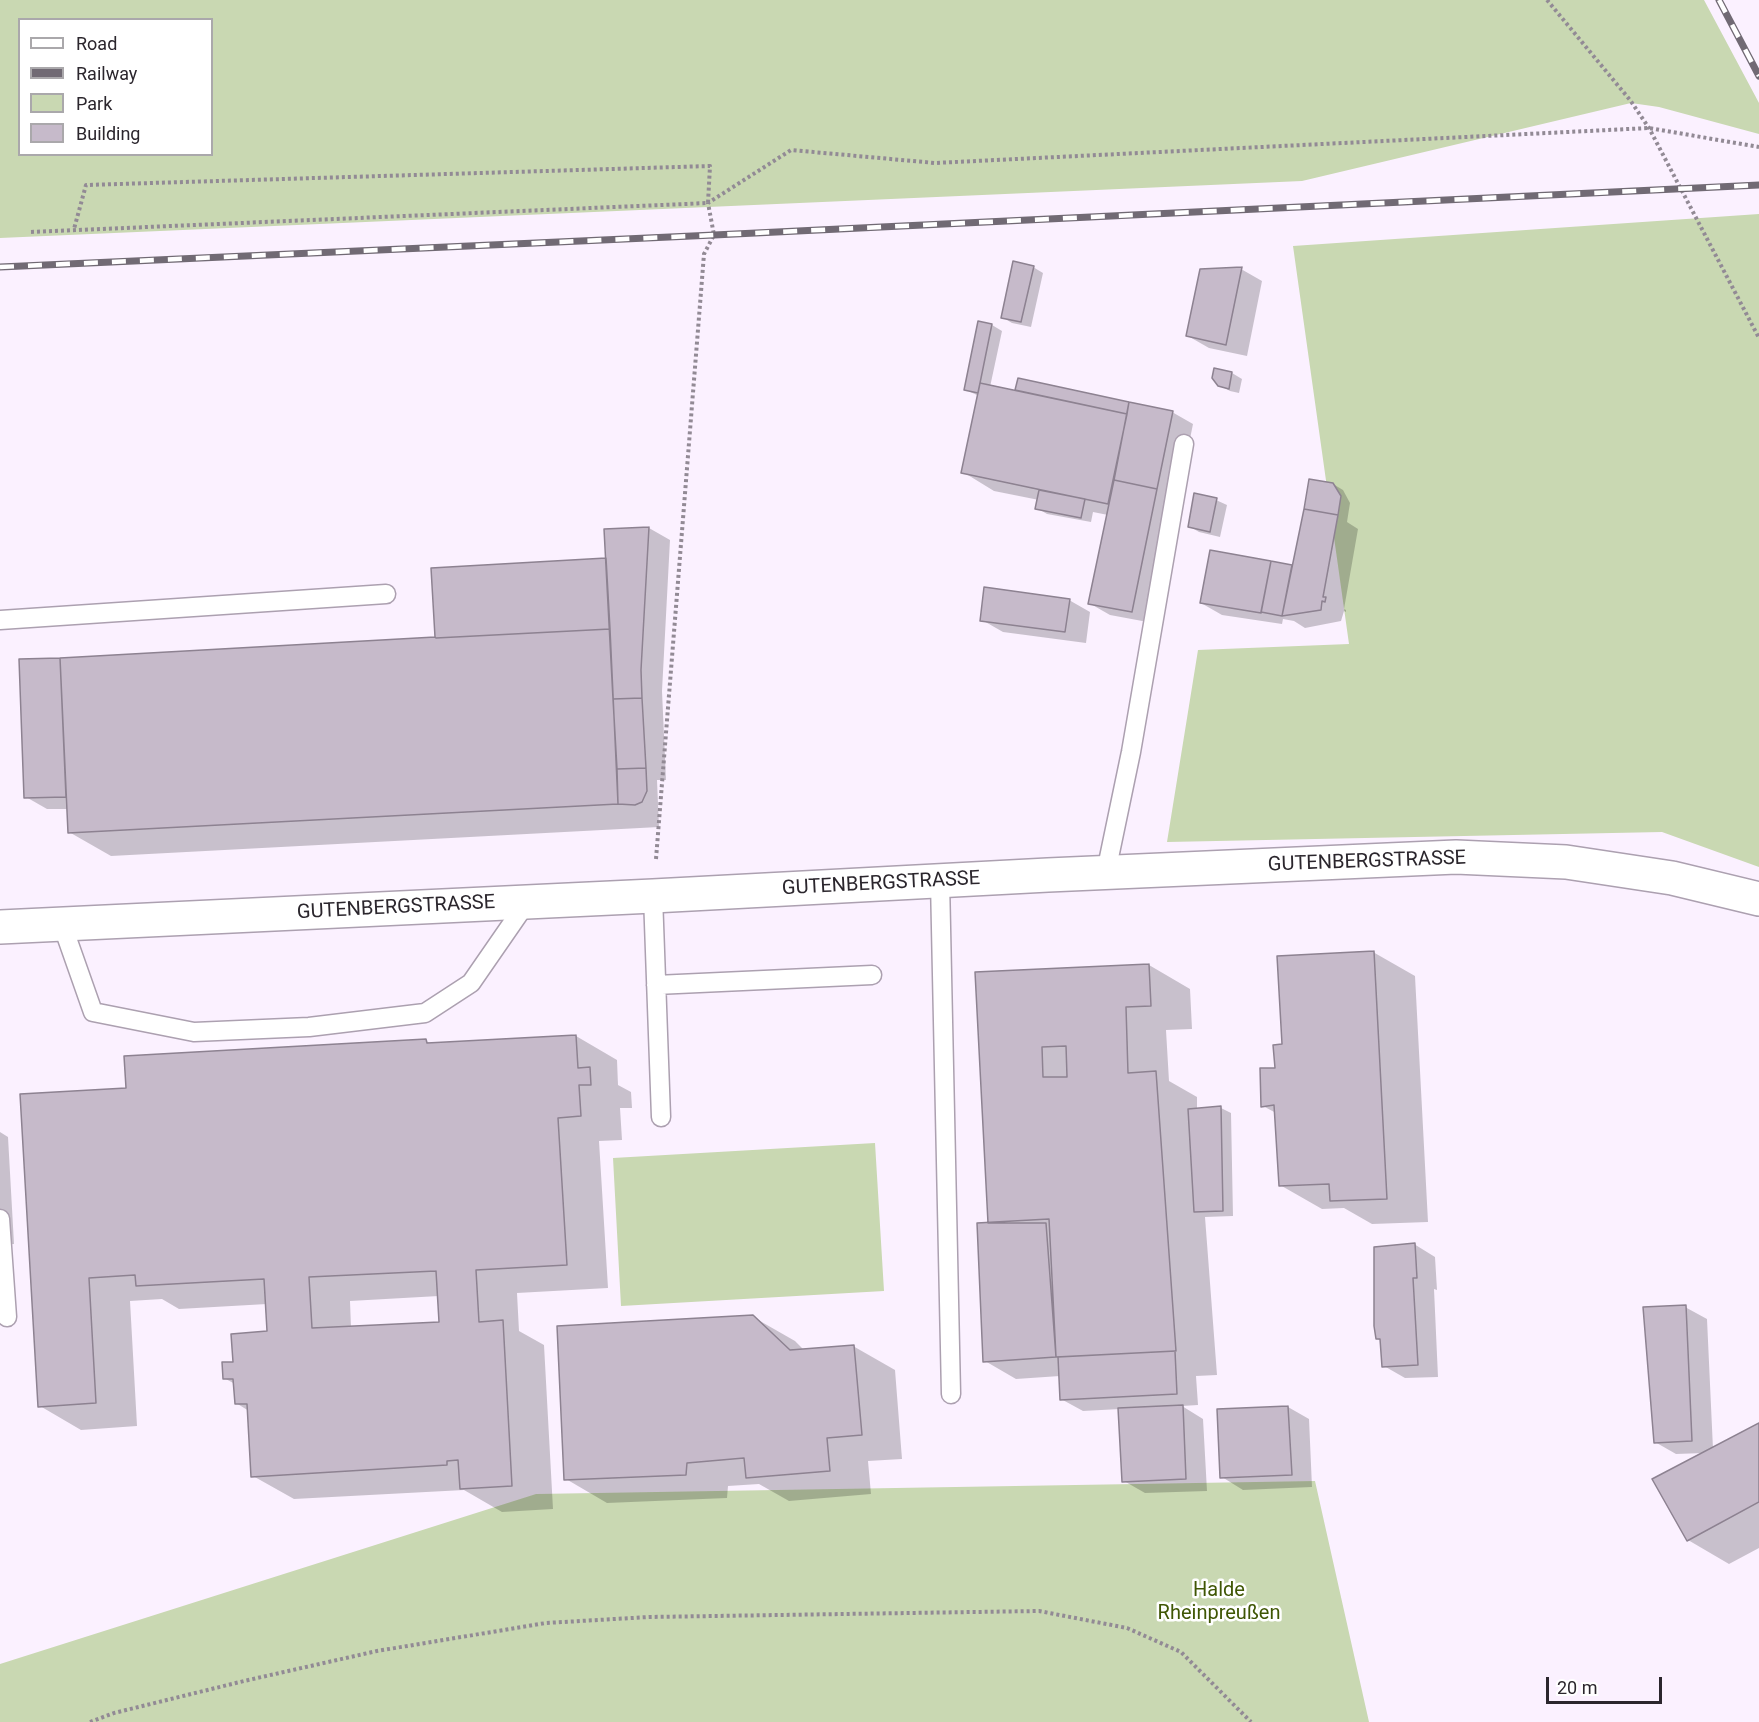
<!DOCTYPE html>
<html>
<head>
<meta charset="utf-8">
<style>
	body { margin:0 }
	#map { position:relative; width:1759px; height:1722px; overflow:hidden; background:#fbf1ff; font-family:Roboto,sans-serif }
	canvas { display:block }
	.legend { position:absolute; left:18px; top:18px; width:195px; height:138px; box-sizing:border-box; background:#fff; border:2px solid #aaa8ab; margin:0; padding:8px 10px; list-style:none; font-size:18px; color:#2b262d }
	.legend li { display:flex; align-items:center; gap:12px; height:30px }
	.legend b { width:30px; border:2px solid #aaa8ab }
	.scale { position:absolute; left:1546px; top:1677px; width:116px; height:27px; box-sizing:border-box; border:3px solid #2b262d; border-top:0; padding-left:8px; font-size:18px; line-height:21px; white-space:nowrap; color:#2b262d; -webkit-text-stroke:4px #fff; paint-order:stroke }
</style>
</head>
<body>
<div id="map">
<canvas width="1759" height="1722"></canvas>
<ul class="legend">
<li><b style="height:8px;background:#fff"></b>Road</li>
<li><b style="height:8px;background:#716a74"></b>Railway</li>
<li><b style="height:16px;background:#c9d8b2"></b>Park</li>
<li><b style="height:16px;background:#c6baca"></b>Building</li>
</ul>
<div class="scale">20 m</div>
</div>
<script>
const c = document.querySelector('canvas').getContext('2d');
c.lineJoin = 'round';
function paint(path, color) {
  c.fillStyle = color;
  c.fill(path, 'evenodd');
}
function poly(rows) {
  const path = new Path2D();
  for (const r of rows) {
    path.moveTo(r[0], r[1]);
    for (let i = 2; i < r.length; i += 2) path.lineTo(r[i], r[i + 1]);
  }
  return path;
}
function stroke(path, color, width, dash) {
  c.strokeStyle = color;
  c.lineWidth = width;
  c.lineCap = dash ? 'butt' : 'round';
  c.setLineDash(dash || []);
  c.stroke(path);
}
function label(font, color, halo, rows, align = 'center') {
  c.font = font + ' Roboto,sans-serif';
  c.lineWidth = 5;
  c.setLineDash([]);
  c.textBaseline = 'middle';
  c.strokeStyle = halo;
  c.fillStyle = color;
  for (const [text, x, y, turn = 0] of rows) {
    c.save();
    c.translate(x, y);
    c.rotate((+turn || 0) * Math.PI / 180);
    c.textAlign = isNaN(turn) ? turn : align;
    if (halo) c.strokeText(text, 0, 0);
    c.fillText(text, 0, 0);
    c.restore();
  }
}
const green = poly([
	[0,0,1704,0,1759,103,1759,134,1659,107,1631,103,1302,181,0,238],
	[20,20,212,20,212,154,20,154],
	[1759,214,1759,867,1662,832,1167,842,1198,650,1349,644,1293,246],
	[875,1143,884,1291,621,1306,613,1158],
	[1315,1481,1369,1722,0,1722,0,1664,536,1494]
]);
const shadow = poly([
	[1033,267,1043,273,1031,327,1012,323,1002,317],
	[1241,269,1262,281,1247,356,1209,348,1188,336],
	[992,325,1002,331,990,387,1022,393,1017,389,1172,412,1193,424,1153,623,1110,615,1089,603,1108,515,1093,512,1091,522,1047,514,1037,508,1039,500,994,491,963,472,979,396,966,390],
	[1215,370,1232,373,1242,379,1239,393,1230,391,1219,385],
	[1333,484,1343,490,1350,503,1347,522,1358,529,1344,609,1346,610,1346,612,1344,611,1341,621,1305,628,1294,621,1283,619,1282,624,1222,615,1201,603,1272,562,1294,567],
	[1216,500,1227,505,1220,537,1199,532,1189,526],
	[649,528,670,540,662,691,666,780,657,780,659,827,111,856,69,832,68,809,47,809,26,797,60,660,438,638,607,559],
	[1069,600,1090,612,1086,643,1003,632,982,620],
	[1373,952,1415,976,1428,1222,1372,1224,1344,1208,1322,1209,1280,1185,1276,1113,1263,1106,1284,1045],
	[1149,965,1190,989,1192,1029,1166,1030,1169,1081,1197,1097,1197,1110,1221,1108,1231,1113,1233,1216,1205,1217,1217,1375,1196,1376,1198,1405,1182,1406,1203,1419,1207,1491,1145,1493,1124,1481,1120,1409,1083,1411,1061,1399,1060,1376,1016,1379,985,1361,994,1225,977,973],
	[576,1036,617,1060,618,1085,631,1092,632,1108,620,1108,622,1140,599,1141,608,1288,517,1293,519,1331,544,1345,553,1509,502,1512,464,1490,294,1499,253,1476,249,1411,236,1403,235,1384,224,1378,234,1363,269,1333,267,1304,179,1309,162,1299,130,1301,137,1426,81,1430,40,1406,127,1090,426,1041,431,1044],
	[439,1296,440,1323,351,1328,350,1301],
	[0,1132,8,1137,14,1244,2,1245,0,1311],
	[1414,1244,1435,1257,1437,1290,1434,1289,1438,1377,1405,1378,1384,1366,1382,1341,1377,1339],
	[1685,1307,1707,1319,1713,1449,1759,1424,1759,1548,1729,1564,1688,1540,1704,1453,1676,1454,1655,1442],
	[753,1317,795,1341,805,1351,853,1346,895,1370,902,1459,868,1461,871,1494,789,1501,759,1484,728,1486,727,1498,607,1503,566,1479],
	[1288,1407,1309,1419,1312,1487,1243,1490,1222,1477,1219,1410]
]);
const building = poly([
	[1013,261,1034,266,1021,322,1001,318,1013,261],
	[1242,267,1226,345,1186,336,1200,269,1242,267],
	[978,321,992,324,978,393,964,390,978,321],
	[1214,368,1232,372,1229,389,1218,386,1212,378,1214,368],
	[1018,378,1129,402,1127,414,1015,390,1018,378],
	[980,383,1127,414,1108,504,961,473,980,383],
	[1129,402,1173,411,1157,489,1114,480,1129,402],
	[1309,479,1333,483,1341,496,1338,515,1304,509,1309,479],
	[1114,480,1157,489,1132,612,1088,604,1114,480],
	[1039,490,1085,499,1081,518,1035,509,1039,490],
	[1194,493,1217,498,1210,532,1188,527,1194,493],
	[1304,509,1338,515,1323,597,1326,597,1325,602,1322,601,1321,610,1282,616,1304,509],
	[649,527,641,670,642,698,613,699,604,529,649,527],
	[1210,550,1271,561,1261,613,1200,603,1210,550],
	[606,558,610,629,436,638,435,637,431,568,606,558],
	[1271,561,1292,565,1282,616,1261,612,1271,561],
	[984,587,1070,599,1065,632,980,621,984,587],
	[610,629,618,804,68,833,60,658,435,637,436,638,610,629],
	[60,658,66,797,24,798,19,659,60,658],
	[642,698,646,768,617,769,613,699,642,698],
	[646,768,647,791,642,802,635,805,618,804,617,769,646,768],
	[1374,951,1387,1199,1330,1201,1329,1184,1279,1186,1274,1105,1261,1107,1260,1068,1275,1068,1273,1045,1282,1044,1277,956,1374,951],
	[1149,964,1151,1006,1126,1007,1128,1073,1156,1071,1176,1351,1056,1357,1046,1223,988,1223,975,972,1149,964],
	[1066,1046,1067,1077,1043,1077,1042,1047,1066,1046],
	[576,1035,578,1068,590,1067,591,1085,579,1085,581,1116,558,1118,567,1265,476,1270,479,1322,503,1320,512,1486,460,1489,458,1460,447,1461,447,1465,251,1477,247,1404,235,1404,233,1379,223,1379,222,1362,233,1362,231,1334,267,1331,264,1279,136,1286,135,1275,89,1278,96,1403,38,1407,20,1094,126,1088,124,1056,426,1039,427,1043,576,1035],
	[436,1271,439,1322,312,1328,309,1277,436,1271],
	[1221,1106,1223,1211,1194,1212,1188,1109,1221,1106],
	[1049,1219,1056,1357,983,1362,977,1223,1049,1219],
	[1415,1243,1417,1278,1413,1278,1418,1365,1382,1367,1380,1339,1376,1339,1374,1326,1374,1247,1415,1243],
	[1686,1305,1692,1441,1654,1443,1643,1307,1686,1305],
	[753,1315,790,1350,854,1345,862,1435,827,1438,830,1471,746,1478,744,1458,687,1463,686,1475,564,1480,557,1326,753,1315],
	[1175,1351,1177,1394,1060,1400,1058,1357,1175,1351],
	[1183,1405,1186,1479,1122,1482,1118,1408,1183,1405],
	[1288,1406,1292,1475,1220,1478,1217,1409,1288,1406],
	[1759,1423,1759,1502,1687,1541,1652,1479,1759,1423]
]);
const path = poly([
	[1547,0,1630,100,1649,128,1759,338],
	[31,232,708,203,710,166,86,185,74,229],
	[656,859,704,254,714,235,708,203,791,150,935,163,1649,128,1759,147],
	[90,1722,114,1713,244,1681,377,1651,546,1623,649,1617,1039,1611,1127,1628,1181,1652,1251,1722]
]);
const lane = poly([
	[0,620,386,594],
	[1106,872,1131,752,1184,444],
	[940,881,951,1394],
	[653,896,661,1117],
	[62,924,93,1012,194,1032,309,1027,425,1013,471,983,527,902],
	[656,985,872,975],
	[0,1219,7,1317]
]);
const street = poly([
	[0,927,653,896,1048,875,1456,857,1566,862,1672,878,1759,899]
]);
const rail = poly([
	[1719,0,1759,76],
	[0,267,714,235,1759,185]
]);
const streetNames = [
	["GUTENBERGSTRASSE",1367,862,-2],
	["GUTENBERGSTRASSE",881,884,-3],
	["GUTENBERGSTRASSE",396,908,-3]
];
const parkNames = [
	["Halde",1219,1591],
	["Rheinpreußen",1219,1614]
];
paint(green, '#c9d8b2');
paint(shadow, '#0003');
paint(building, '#c6baca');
stroke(building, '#8d8291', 1.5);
stroke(lane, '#aca0b0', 21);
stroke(street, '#aca0b0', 36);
stroke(path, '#928a95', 4, [3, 3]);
stroke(lane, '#fff', 18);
stroke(street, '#fff', 33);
stroke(rail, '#716a74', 7);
stroke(rail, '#fff', 4.5, [14]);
label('20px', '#2b262d', '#fff', streetNames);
label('20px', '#3f5604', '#fff', parkNames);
</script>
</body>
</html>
